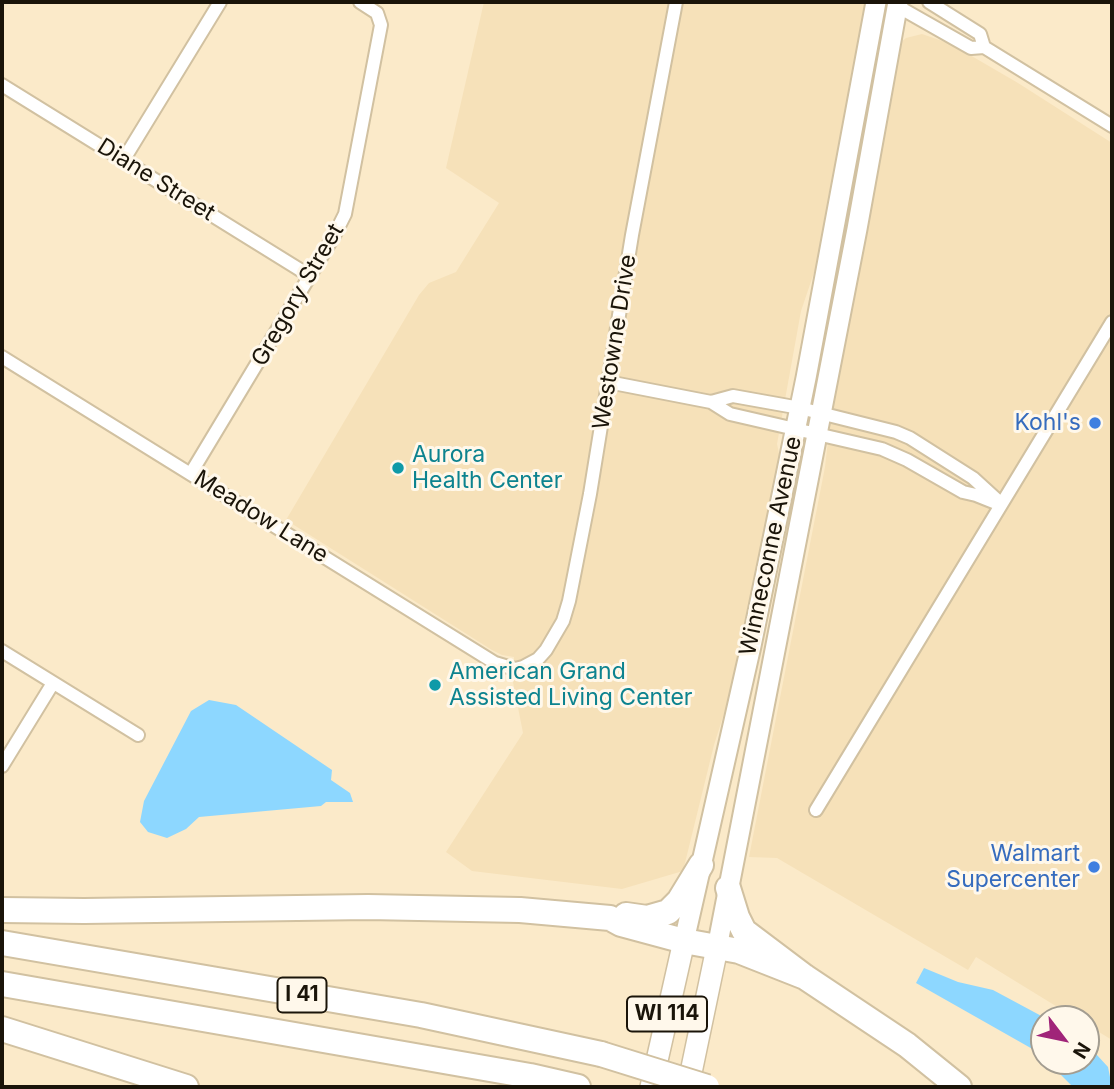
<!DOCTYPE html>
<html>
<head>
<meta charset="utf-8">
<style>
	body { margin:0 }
	#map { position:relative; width:1114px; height:1089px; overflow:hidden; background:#fbeac9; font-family:Inter,sans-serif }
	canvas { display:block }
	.frame { position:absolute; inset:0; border:4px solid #1a1409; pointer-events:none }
	.north { position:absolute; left:1030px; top:1005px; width:70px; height:70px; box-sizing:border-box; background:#fff8eb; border:2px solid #a39d91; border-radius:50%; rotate:122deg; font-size:19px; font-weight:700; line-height:28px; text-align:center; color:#1a1409 }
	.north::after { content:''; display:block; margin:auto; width:24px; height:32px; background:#a02479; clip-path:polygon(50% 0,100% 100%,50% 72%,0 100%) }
</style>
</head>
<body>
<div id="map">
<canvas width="1114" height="1089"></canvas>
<div class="frame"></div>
<div class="north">N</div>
</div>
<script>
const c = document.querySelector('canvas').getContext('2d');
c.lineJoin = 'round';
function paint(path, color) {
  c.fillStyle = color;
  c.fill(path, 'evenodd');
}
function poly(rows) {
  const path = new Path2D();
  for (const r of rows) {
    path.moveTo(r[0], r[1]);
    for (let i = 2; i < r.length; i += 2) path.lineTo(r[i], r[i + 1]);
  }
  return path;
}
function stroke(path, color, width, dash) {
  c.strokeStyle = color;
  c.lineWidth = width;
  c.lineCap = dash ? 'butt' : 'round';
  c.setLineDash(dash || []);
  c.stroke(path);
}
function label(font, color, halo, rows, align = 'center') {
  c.font = font + ' Inter,sans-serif';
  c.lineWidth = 6;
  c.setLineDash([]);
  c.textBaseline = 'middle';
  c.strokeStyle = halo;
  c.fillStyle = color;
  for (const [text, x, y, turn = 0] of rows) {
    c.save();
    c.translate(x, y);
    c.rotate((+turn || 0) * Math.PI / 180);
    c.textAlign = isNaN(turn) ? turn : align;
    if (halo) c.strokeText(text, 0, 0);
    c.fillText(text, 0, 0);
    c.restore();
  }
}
const built = poly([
	[484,2,869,2,822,249,801,311,777,444,780,458,735,679,714,745,683,871,622,889,472,871,446,852,523,733,513,682,514,657,502,655,492,650,286,520,419,295,429,283,456,272,499,203,446,168],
	[922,34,951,44,1018,83,1112,143,1112,1040,1086,1024,1086,1019,1077,1019,976,957,968,970,777,858,749,857,825,467,835,380,899,44,906,38]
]);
const water = poly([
	[209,700,236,705,332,770,331,780,350,793,353,802,326,802,321,806,199,817,186,829,167,838,148,832,140,822,144,801,191,711],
	[924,968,958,982,993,990,1047,1019,1044,1019,1044,1058,1036,1051,916,983],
	[1086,1043,1108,1067,1112,1087,1073,1087,1047,1061,1086,1061]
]);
const street = poly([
	[929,2,980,34,984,47],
	[897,6,971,48,984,47,1112,126],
	[2,85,310,276],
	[124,159,220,2],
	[2,357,495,663,515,669,523,667,538,659,546,650,563,621,569,601,590,494,632,235,676,2],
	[608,382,711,402,730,414,882,449,907,460,963,492,976,495,1001,505],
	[711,402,733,396,800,408,896,432,910,438,973,478,996,499],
	[191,473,335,234,345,214,381,25,377,13,360,2],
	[2,651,138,735],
	[2,766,53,683],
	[816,810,1112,322]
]);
const secondary = poly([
	[684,941,751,646,806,378,876,2],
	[717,948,857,229,898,2]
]);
const primary = poly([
	[651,1087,684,941],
	[688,1087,717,948]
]);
const highway = poly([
	[728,888,737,917,744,931,805,977,907,1045,959,1087],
	[2,910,84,911,368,907,520,910,610,918,621,924,684,941,739,951,805,977],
	[626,915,647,918,668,912,679,901,701,865],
	[2,943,421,1015,601,1054],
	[2,984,530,1076,578,1087],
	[2,1029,186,1087]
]);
const highwayBridge = poly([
	[601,1054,707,1087]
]);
const markers = [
	[1095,423,7,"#3f7fe0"],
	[398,468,7,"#0f9aa8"],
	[435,685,7,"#0f9aa8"],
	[1094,867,7,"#3f7fe0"]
];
const shields = [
	[302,995,49],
	[667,1014,80]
];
const shieldNames = [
	["I 41",302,995],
	["WI 114",667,1014]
];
const streetNames = [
	["Diane Street",156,180,32],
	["Gregory Street",298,295,-60],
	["Westowne Drive",615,342,-81],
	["Meadow Lane",261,517,32],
	["Winneconne Avenue",771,546,-78]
];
const shopNames = [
	["Kohl's",1081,423],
	["Walmart",1080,854],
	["Supercenter",1080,880]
];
const cultureNames = [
	["Aurora",412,455],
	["Health Center",412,481],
	["American Grand",449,672],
	["Assisted Living Center",449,698]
];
paint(built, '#f6e1b9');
paint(water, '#8dd7ff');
stroke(street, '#d1c1a1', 16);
stroke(secondary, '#d1c1a1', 23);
stroke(primary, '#d1c1a1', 24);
stroke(highway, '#d1c1a1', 28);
stroke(street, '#fff', 12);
stroke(secondary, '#fff', 19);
stroke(primary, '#fff', 21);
stroke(highway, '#fff', 24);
stroke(highwayBridge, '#d1c1a1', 28, []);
stroke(highwayBridge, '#fff', 24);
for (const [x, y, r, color] of markers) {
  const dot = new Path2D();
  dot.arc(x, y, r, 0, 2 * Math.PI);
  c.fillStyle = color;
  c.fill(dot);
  stroke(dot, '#fff8eb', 2.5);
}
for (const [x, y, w] of shields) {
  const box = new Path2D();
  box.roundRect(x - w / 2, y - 17.5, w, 35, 5);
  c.fillStyle = '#fff8eb';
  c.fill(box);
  stroke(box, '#1a1409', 2);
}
label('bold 21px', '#1a1409', null, shieldNames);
label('23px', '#1a1409', '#fff8eb', streetNames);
label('23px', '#366cbe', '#fff8eb', shopNames, 'right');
label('23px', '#0d838f', '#fff8eb', cultureNames, 'left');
</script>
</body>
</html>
